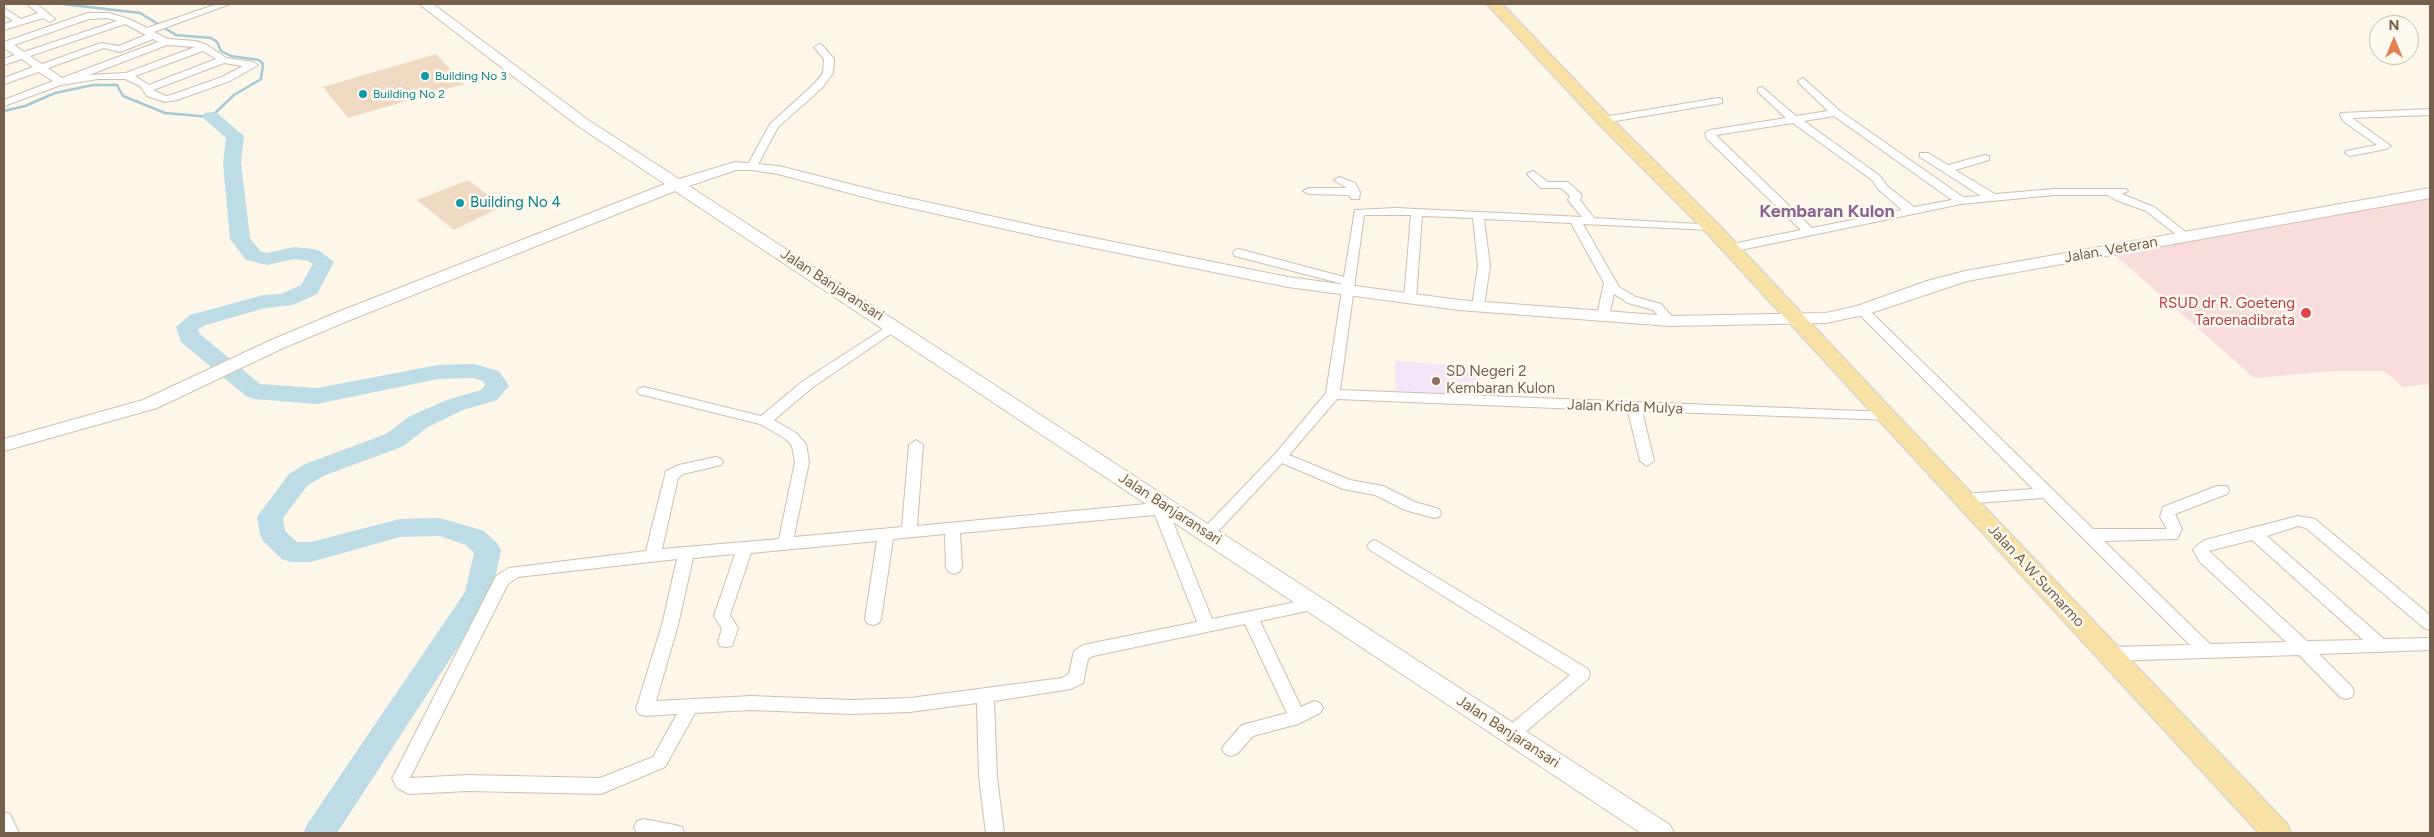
<!DOCTYPE html>
<html>
<head>
<meta charset="utf-8">
<style>
	body { margin:0 }
	#map { position:relative; width:2434px; height:837px; overflow:hidden; background:#fcf7e9; font-family:Figtree,sans-serif }
	canvas { display:block }
	.frame { position:absolute; inset:0; border:5px solid #76604d; pointer-events:none }
	.north { position:absolute; left:2369px; top:15px; width:50px; height:50px; box-sizing:border-box; background:#fefaf0; border:1px solid #c8bcaf; border-radius:50%; rotate:0deg; font-size:14px; font-weight:700; line-height:20px; text-align:center; color:#76604d }
	.north::after { content:''; display:block; margin:auto; width:18px; height:22px; background:#e18154; clip-path:polygon(50% 0,100% 100%,50% 72%,0 100%) }
</style>
</head>
<body>
<div id="map">
<canvas width="2434" height="837"></canvas>
<div class="frame"></div>
<div class="north">N</div>
</div>
<script>
const c = document.querySelector('canvas').getContext('2d');
c.lineJoin = 'round';
function paint(path, color) {
  c.fillStyle = color;
  c.fill(path, 'evenodd');
}
function poly(rows) {
  const path = new Path2D();
  for (const r of rows) {
    path.moveTo(r[0], r[1]);
    for (let i = 2; i < r.length; i += 2) path.lineTo(r[i], r[i + 1]);
  }
  return path;
}
function stroke(path, color, width, dash) {
  c.strokeStyle = color;
  c.lineWidth = width;
  c.lineCap = dash ? 'butt' : 'round';
  c.setLineDash(dash || []);
  c.stroke(path);
}
function label(font, color, halo, rows, align = 'center') {
  c.font = font + ' Figtree,sans-serif';
  c.lineWidth = 5;
  c.setLineDash([]);
  c.textBaseline = 'middle';
  c.strokeStyle = halo;
  c.fillStyle = color;
  for (const [text, x, y, turn = 0] of rows) {
    c.save();
    c.translate(x, y);
    c.rotate((+turn || 0) * Math.PI / 180);
    c.textAlign = isNaN(turn) ? turn : align;
    if (halo) c.strokeText(text, 0, 0);
    c.fillText(text, 0, 0);
    c.restore();
  }
}
const education = poly([
	[1395,361,1476,367,1478,399,1396,395]
]);
const medical = poly([
	[2430,197,2430,384,2403,387,2384,371,2334,371,2254,378,2115,255]
]);
const stream = poly([
	[4,111,25,106,55,93,93,85,117,85,123,96,165,113,211,117,234,95,261,79,263,64,259,60,231,56,221,51,217,42,211,38,176,35,140,13,63,4]
]);
const river = poly([
	[211,112,217,113,244,136,241,163,250,238,260,251,267,253,294,247,313,249,320,251,334,262,317,294,293,305,265,308,206,325,198,329,200,334,260,384,317,388,438,365,474,364,499,371,509,386,497,400,463,410,426,428,404,446,323,476,307,486,283,518,285,531,297,542,311,542,400,519,440,518,484,531,497,543,501,550,492,594,488,601,337,833,303,833,308,823,465,592,474,553,466,545,440,536,400,537,311,562,291,562,282,559,264,542,260,535,257,517,289,474,305,464,386,434,410,416,447,400,481,390,485,385,483,381,473,378,438,379,317,404,254,399,246,396,181,342,176,327,190,315,264,295,281,294,301,285,313,264,308,261,294,259,267,265,246,260,230,239,223,163,226,138,202,117,205,113,211,112]
]);
const building = poly([
	[436,54,464,84,348,118,323,87],
	[468,180,503,206,454,230,417,200]
]);
const street = poly([
	[27,4,37,4,55,19,50,22,43,18,4,30,4,24,13,21,4,15,4,8,21,19,38,13,27,4],
	[217,4,230,4,154,32,168,39,196,41,207,45,226,58,253,62,258,65,230,81,177,100,165,102,147,96,140,86,125,79,98,79,61,85,4,106,4,100,53,81,39,72,4,84,4,78,33,67,22,59,4,65,4,59,15,55,4,48,4,42,88,13,109,13,129,19,147,28,217,4],
	[106,18,117,21,24,52,14,45,89,19,106,18],
	[125,24,146,35,119,46,101,43,42,64,30,56,125,24],
	[153,39,158,42,62,78,48,68,104,48,120,52,153,39],
	[167,45,195,47,126,73,89,75,167,45],
	[203,51,216,59,149,85,135,76,203,51],
	[224,63,243,66,222,77,171,95,166,96,153,90,224,63],
	[819,44,822,45,834,59,833,73,822,88,778,127,756,168,748,168,747,166,770,124,814,84,823,73,824,59,814,47,819,44],
	[1803,78,1840,111,1963,197,1981,196,1920,157,1920,153,1928,153,1948,165,1985,155,1989,156,1989,160,1955,170,1995,194,2054,189,2126,189,2128,191,2122,194,2154,207,2192,237,2186,241,2182,239,2146,211,2116,200,2108,195,2054,195,1961,204,1731,252,1727,251,1725,248,1727,245,1801,230,1707,139,1705,133,1710,130,1786,118,1758,92,1758,88,1762,87,1796,116,1828,111,1799,83,1798,81,1803,78],
	[1834,116,1952,200,1914,207,1887,186,1880,176,1804,121,1834,116],
	[1793,123,1872,180,1879,190,1902,210,1812,228,1716,135,1793,123],
	[1718,98,1722,99,1722,103,1604,123,1599,120,1604,117,1718,98],
	[2430,109,2430,115,2352,118,2391,146,2386,149,2350,156,2345,153,2346,151,2377,145,2343,121,2340,115,2341,113,2430,109],
	[1533,171,1548,182,1568,182,1580,193,1582,195,1580,200,1594,218,1715,225,1715,229,1711,230,1583,224,1619,287,1636,297,1661,304,1676,321,1674,324,1666,324,1653,310,1628,303,1614,294,1609,315,1603,319,1599,318,1597,315,1604,283,1571,223,1484,219,1490,266,1484,306,1478,310,1472,306,1478,266,1473,218,1422,216,1416,299,1414,302,1406,302,1404,299,1411,215,1364,215,1340,390,1886,412,1893,417,1891,420,1642,411,1654,461,1647,466,1640,461,1628,411,1337,399,1289,455,1350,480,1383,486,1415,502,1439,509,1441,513,1439,517,1434,518,1405,510,1375,495,1343,489,1282,463,1213,537,1203,537,1200,533,1203,529,1275,454,1326,393,1343,284,1235,256,1233,253,1235,250,1239,249,1344,277,1355,210,1396,208,1582,217,1568,200,1570,196,1561,188,1541,188,1527,174,1533,171],
	[1340,177,1355,183,1360,192,1359,199,1351,199,1349,195,1309,194,1303,191,1309,188,1347,188,1334,180,1340,177],
	[1862,306,1866,307,2093,529,2167,529,2160,517,2163,507,2217,486,2227,486,2229,490,2227,494,2175,514,2182,529,2177,539,2104,541,2210,644,2286,642,2200,562,2193,550,2196,546,2205,540,2298,516,2315,519,2430,615,2430,630,2424,628,2306,528,2298,526,2267,536,2384,639,2430,638,2430,650,2319,654,2352,687,2354,692,2352,697,2346,699,2340,697,2299,655,2109,661,2103,659,2101,654,2103,649,2109,647,2190,645,2043,498,1963,504,1958,503,1956,499,1958,495,1963,494,2033,489,1858,313,1856,310,1858,307,1862,306],
	[2252,540,2363,640,2307,641,2209,551,2252,540],
	[894,322,900,326,898,329,813,387,774,420,796,433,806,444,809,462,794,537,902,527,909,445,916,440,923,445,917,526,1167,502,1172,503,1174,507,1169,512,1212,619,1315,598,1321,600,1323,604,1321,608,1260,621,1301,707,1314,701,1320,703,1323,708,1320,713,1298,724,1253,736,1237,754,1231,756,1225,754,1222,749,1225,744,1242,725,1287,713,1245,624,1093,656,1088,659,1083,683,1071,689,994,701,997,777,1004,833,986,833,979,777,977,703,910,712,851,714,751,710,695,713,665,767,601,794,468,791,409,794,397,788,392,778,395,773,496,576,509,568,646,551,666,471,679,465,716,457,721,459,723,462,721,465,683,474,678,478,662,549,779,539,795,462,792,446,786,439,760,424,639,394,637,391,639,388,644,387,761,416,803,381,894,322],
	[1155,515,1197,622,1083,645,1074,651,1069,674,1062,678,910,698,851,700,751,696,656,701,678,625,693,558,735,554,714,616,722,629,718,641,720,646,726,647,732,646,738,628,730,615,751,553,877,541,865,619,867,623,873,625,879,623,881,619,893,539,945,534,946,568,949,572,954,574,959,572,962,568,960,533,1155,515],
	[677,559,662,625,636,709,639,714,645,716,677,714,653,757,600,778,468,775,410,778,508,584,518,577,677,559],
	[1375,540,1588,669,1590,674,1588,679,1517,739,1511,741,1505,739,1502,734,1505,729,1570,675,1370,550,1367,546,1370,542,1375,540],
	[4,812,10,814,19,833,4,833,4,812],
	[643,819,675,825,682,827,684,833,637,833,634,827,637,821,643,819]
]);
const secondary = poly([
	[419,4,433,4,588,120,679,179,735,162,779,166,881,192,1054,230,1288,277,1459,300,1670,316,1826,313,1857,306,1927,281,1965,271,2430,188,2430,198,1967,281,1868,314,1826,323,1670,326,1459,310,1288,287,1054,240,879,201,778,174,752,170,736,170,689,186,1670,825,1674,833,1641,833,675,191,350,320,281,349,157,408,4,451,4,439,143,400,269,341,338,312,665,184,578,126,419,4]
]);
const primary = poly([
	[1487,4,1502,4,1610,117,1717,223,1894,412,2287,824,2291,833,2259,833,1705,231,1598,123,1487,4]
]);
const markers = [
	[425,76,5,"#0f9aa8"],
	[363,94,5,"#0f9aa8"],
	[460,203,5,"#0f9aa8"],
	[2306,313,6,"#e0444e"],
	[1436,381,5,"#8d6e63"]
];
const farCulturenames = [
	["Building No 3",435,76],
	["Building No 2",373,94]
];
const cultureNames = [
	["Building No 4",470,203]
];
const streetNames = [
	["Jalan. Veteran",2111,250,-10],
	["Jalan Banjaransari",832,285,33],
	["Jalan Krida Mulya",1625,407,2],
	["Jalan Banjaransari",1170,509,33],
	["Jalan A.W.Sumarmo",2036,576,47],
	["Jalan Banjaransari",1508,732,33]
];
const healthNames = [
	["RSUD dr R. Goeteng",2295,304],
	["Taroenadibrata",2295,321]
];
const educationNames = [
	["SD Negeri 2",1446,372],
	["Kembaran Kulon",1446,389]
];
const quarterNames = [
	["Kembaran Kulon",1827,212]
];
paint(education, '#f4e6f9');
paint(medical, '#f9dddd');
stroke(stream, '#a4cad7', 2.5);
paint(river, '#bedce5');
paint(building, '#f0d9c2');
stroke(street, '#cebfaf', 2);
stroke(secondary, '#d0c0ad', 2);
stroke(primary, '#dbd6d1', 3);
paint(street, '#fff');
paint(secondary, '#fff');
paint(primary, '#f7e1a5');
for (const [x, y, r, color] of markers) {
  const dot = new Path2D();
  dot.arc(x, y, r, 0, 2 * Math.PI);
  c.fillStyle = color;
  c.fill(dot);
  stroke(dot, '#fefaf0', 2);
}
label('12px', '#0d838f', '#fefaf0', farCulturenames, 'left');
label('15px', '#0d838f', '#fefaf0', cultureNames, 'left');
label('15px', '#76604d', '#fefaf0', streetNames);
label('15px', '#be3a42', '#fefaf0', healthNames, 'right');
label('15px', '#785e54', '#fefaf0', educationNames, 'left');
label('bold 18px', '#876691', '#fefaf0', quarterNames);
</script>
</body>
</html>
